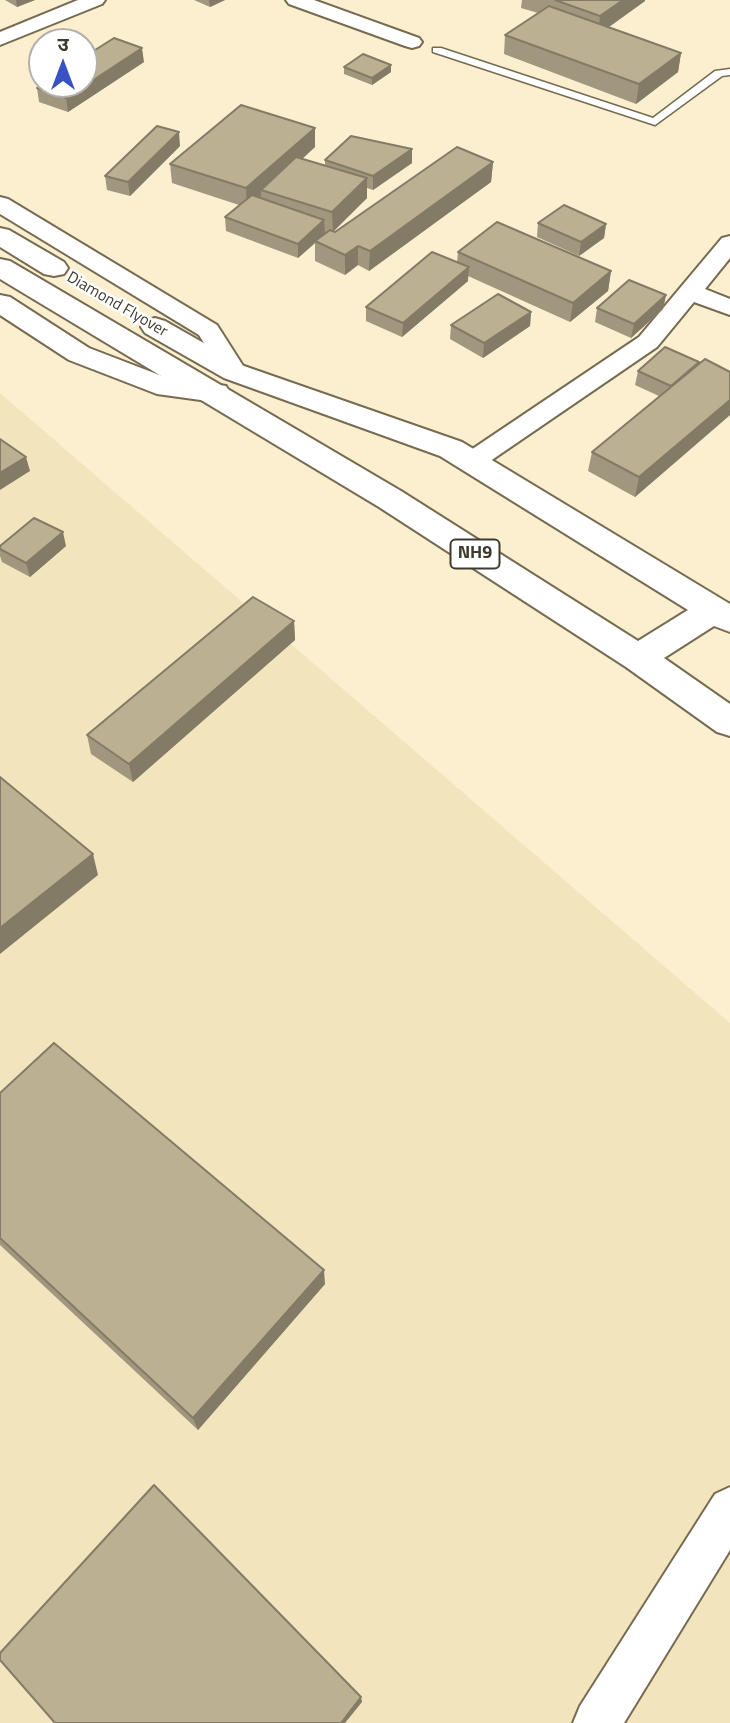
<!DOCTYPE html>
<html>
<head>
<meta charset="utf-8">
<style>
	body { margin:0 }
	#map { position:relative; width:730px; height:1723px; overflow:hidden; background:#fbefd0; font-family:"Titillium Web","Noto Sans Devanagari",sans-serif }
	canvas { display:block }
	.north { position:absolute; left:28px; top:28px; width:70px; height:70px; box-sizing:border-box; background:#fff; border:2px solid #b2b0ab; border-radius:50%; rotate:0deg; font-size:19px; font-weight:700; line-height:28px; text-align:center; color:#3f3a2e }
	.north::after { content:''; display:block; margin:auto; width:24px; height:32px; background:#3851c3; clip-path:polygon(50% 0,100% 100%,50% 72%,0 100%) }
</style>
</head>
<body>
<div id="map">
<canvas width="730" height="1723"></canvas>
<div class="north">उ</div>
</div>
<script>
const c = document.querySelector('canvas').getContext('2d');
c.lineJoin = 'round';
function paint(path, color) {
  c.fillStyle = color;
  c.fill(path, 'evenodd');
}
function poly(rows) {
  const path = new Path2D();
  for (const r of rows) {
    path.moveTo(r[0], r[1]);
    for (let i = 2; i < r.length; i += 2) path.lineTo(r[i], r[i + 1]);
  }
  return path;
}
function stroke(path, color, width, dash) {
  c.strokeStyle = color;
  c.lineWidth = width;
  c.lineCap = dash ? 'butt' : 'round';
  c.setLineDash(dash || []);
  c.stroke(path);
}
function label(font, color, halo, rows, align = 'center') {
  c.font = font + ' "Titillium Web",sans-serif';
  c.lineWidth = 5;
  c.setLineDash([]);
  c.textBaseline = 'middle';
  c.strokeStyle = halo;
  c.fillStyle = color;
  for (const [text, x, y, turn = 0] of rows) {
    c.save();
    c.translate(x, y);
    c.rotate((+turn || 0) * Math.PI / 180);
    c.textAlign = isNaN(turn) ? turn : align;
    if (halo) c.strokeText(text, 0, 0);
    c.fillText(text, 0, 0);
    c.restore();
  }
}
const built = poly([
	[0,393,730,1023,730,1723,0,1723]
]);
const lane = poly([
	[433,48,441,48,653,118,715,71,730,69,730,75,722,76,655,125,433,52,433,48]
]);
const street = poly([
	[78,0,105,0,102,4,0,45,0,32,78,0],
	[286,0,314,0,419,38,422,42,419,46,412,48,405,46,289,4,286,0],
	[0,197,8,199,217,325,247,372,243,378,234,380,225,378,199,335,0,214,0,197],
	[730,236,730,258,705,289,730,299,730,315,694,302,657,347,480,468,471,471,462,468,458,462,462,456,639,337,722,238,730,236],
	[730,1487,730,1550,624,1723,573,1723,580,1706,715,1494,730,1487]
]);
const secondary = poly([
	[0,295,10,297,89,348,162,376,226,386,230,393,226,400,215,402,157,394,69,360,0,315,0,295]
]);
const highway = poly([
	[0,228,9,230,64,262,68,268,64,274,54,276,44,274,0,247,0,228],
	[0,259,10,261,401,491,638,641,688,610,440,456,224,378,145,333,141,327,145,321,155,318,165,321,244,366,462,442,730,604,730,632,714,626,664,658,730,704,730,736,717,732,626,667,379,507,0,279,0,259]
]);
const wall = poly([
	[5,0,35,0,17,7],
	[194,0,225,0,210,7],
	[522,0,645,0,645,1,608,27,681,53,678,72,636,104,504,54,505,35,538,13,521,8],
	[144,62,68,112,39,102,37,88],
	[391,65,391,72,372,85,344,74,344,67],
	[180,146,130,196,107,190,105,176],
	[315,147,302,159,325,166,325,160,412,163,373,190,367,188,367,198,333,231,335,232,493,162,491,182,369,271,358,265,345,275,315,261,315,243,298,258,226,231,225,217,239,205,172,183,170,164],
	[538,223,606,224,604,238,579,256,537,237],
	[458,252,611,271,608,291,570,322,468,276,468,281,402,337,366,321,366,307,457,262],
	[666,295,663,309,631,338,595,322,597,308],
	[531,312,530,326,483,358,450,339,451,325],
	[698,364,730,372,730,415,635,497,588,471,592,452,659,396,635,385,638,371],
	[0,546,66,546,30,577,2,562,0,556],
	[294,621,295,640,133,782,91,754,87,735],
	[0,1093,325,1284,198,1430,0,1245]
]);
const shadedWall = poly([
	[16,0,35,0,17,7],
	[209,0,225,0,210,7],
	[623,0,645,0,645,1,598,35,600,16],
	[142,48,144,62,68,112,66,98],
	[681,53,678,72,636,104,639,84],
	[391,65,391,72,372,85,372,78],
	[315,128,315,147,266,192,261,190,261,196,247,208,246,188],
	[179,132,180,146,130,196,128,182],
	[412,149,412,163,373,190,373,176],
	[493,162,491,182,369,271,370,251],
	[367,178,367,198,333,232,332,212],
	[324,220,325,234,315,241,315,243,298,258,298,244],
	[606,224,604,238,579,256,581,242],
	[358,246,358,265,345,275,345,255],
	[469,267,468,281,402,337,403,323],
	[611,271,608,291,570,322,573,303],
	[666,295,663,309,631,338,634,324],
	[531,312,530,326,483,358,484,343],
	[730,400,730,415,635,497,639,477],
	[26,457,30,471,0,490,0,473],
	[63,532,66,546,30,577,26,563],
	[294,621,295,640,133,782,129,764],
	[93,854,98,875,0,954,0,928],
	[324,1270,325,1284,198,1430,193,1418],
	[361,1697,362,1702,345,1723,341,1723]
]);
const building = poly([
	[555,0,623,0,600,16,555,0],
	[549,6,681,53,639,84,505,35,549,6],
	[114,38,142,48,66,98,37,88,43,84,84,84,84,57,114,38],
	[363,54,391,65,372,78,344,67,363,54],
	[241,105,315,128,246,188,170,164,241,105],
	[157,126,179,132,128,182,105,176,157,126],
	[351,136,412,149,373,176,325,160,351,136],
	[457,147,493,162,370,251,358,246,345,255,315,241,330,230,335,232,457,147],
	[296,157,367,178,332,212,261,190,296,157],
	[252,195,324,220,298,244,225,217,252,195],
	[564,205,606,224,581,242,538,223,564,205],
	[497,222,611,271,573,303,458,252,497,222],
	[432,252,469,267,403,323,366,307,432,252],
	[629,280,666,295,634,324,597,308,629,280],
	[498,294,531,312,484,343,451,325,498,294],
	[665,347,699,362,671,386,638,371,665,347],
	[705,359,730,372,730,400,639,477,592,452,705,359],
	[0,439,26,457,0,473,0,439],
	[34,518,63,532,26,563,0,549,0,546,34,518],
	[253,597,294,621,129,764,87,735,253,597],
	[0,777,93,854,0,928,0,777],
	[54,1043,324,1270,193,1418,0,1238,0,1093,54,1043],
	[154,1485,361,1697,341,1723,55,1723,0,1660,0,1653,154,1485]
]);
const farStreetnames = [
	["Diamond Flyover",117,305,30]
];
const shields = [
	[475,554,49]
];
const shieldNames = [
	["NH9",475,554]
];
paint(built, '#f2e5be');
stroke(lane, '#766b50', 3);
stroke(street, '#766b50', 4);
stroke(secondary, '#766b50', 4);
stroke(highway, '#766b50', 4);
paint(lane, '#fff');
paint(street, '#fff');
paint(secondary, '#fff');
paint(highway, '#fff');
paint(wall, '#a1977e');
paint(shadedWall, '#837b66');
paint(building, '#bbb092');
stroke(building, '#837b66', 2);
label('16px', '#3f3a2e', '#fff', farStreetnames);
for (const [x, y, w] of shields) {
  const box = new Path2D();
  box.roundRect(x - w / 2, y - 14.5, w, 29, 5);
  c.fillStyle = '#fff';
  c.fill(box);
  stroke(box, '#3f3a2e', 2);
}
label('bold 18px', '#3f3a2e', null, shieldNames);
</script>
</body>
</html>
